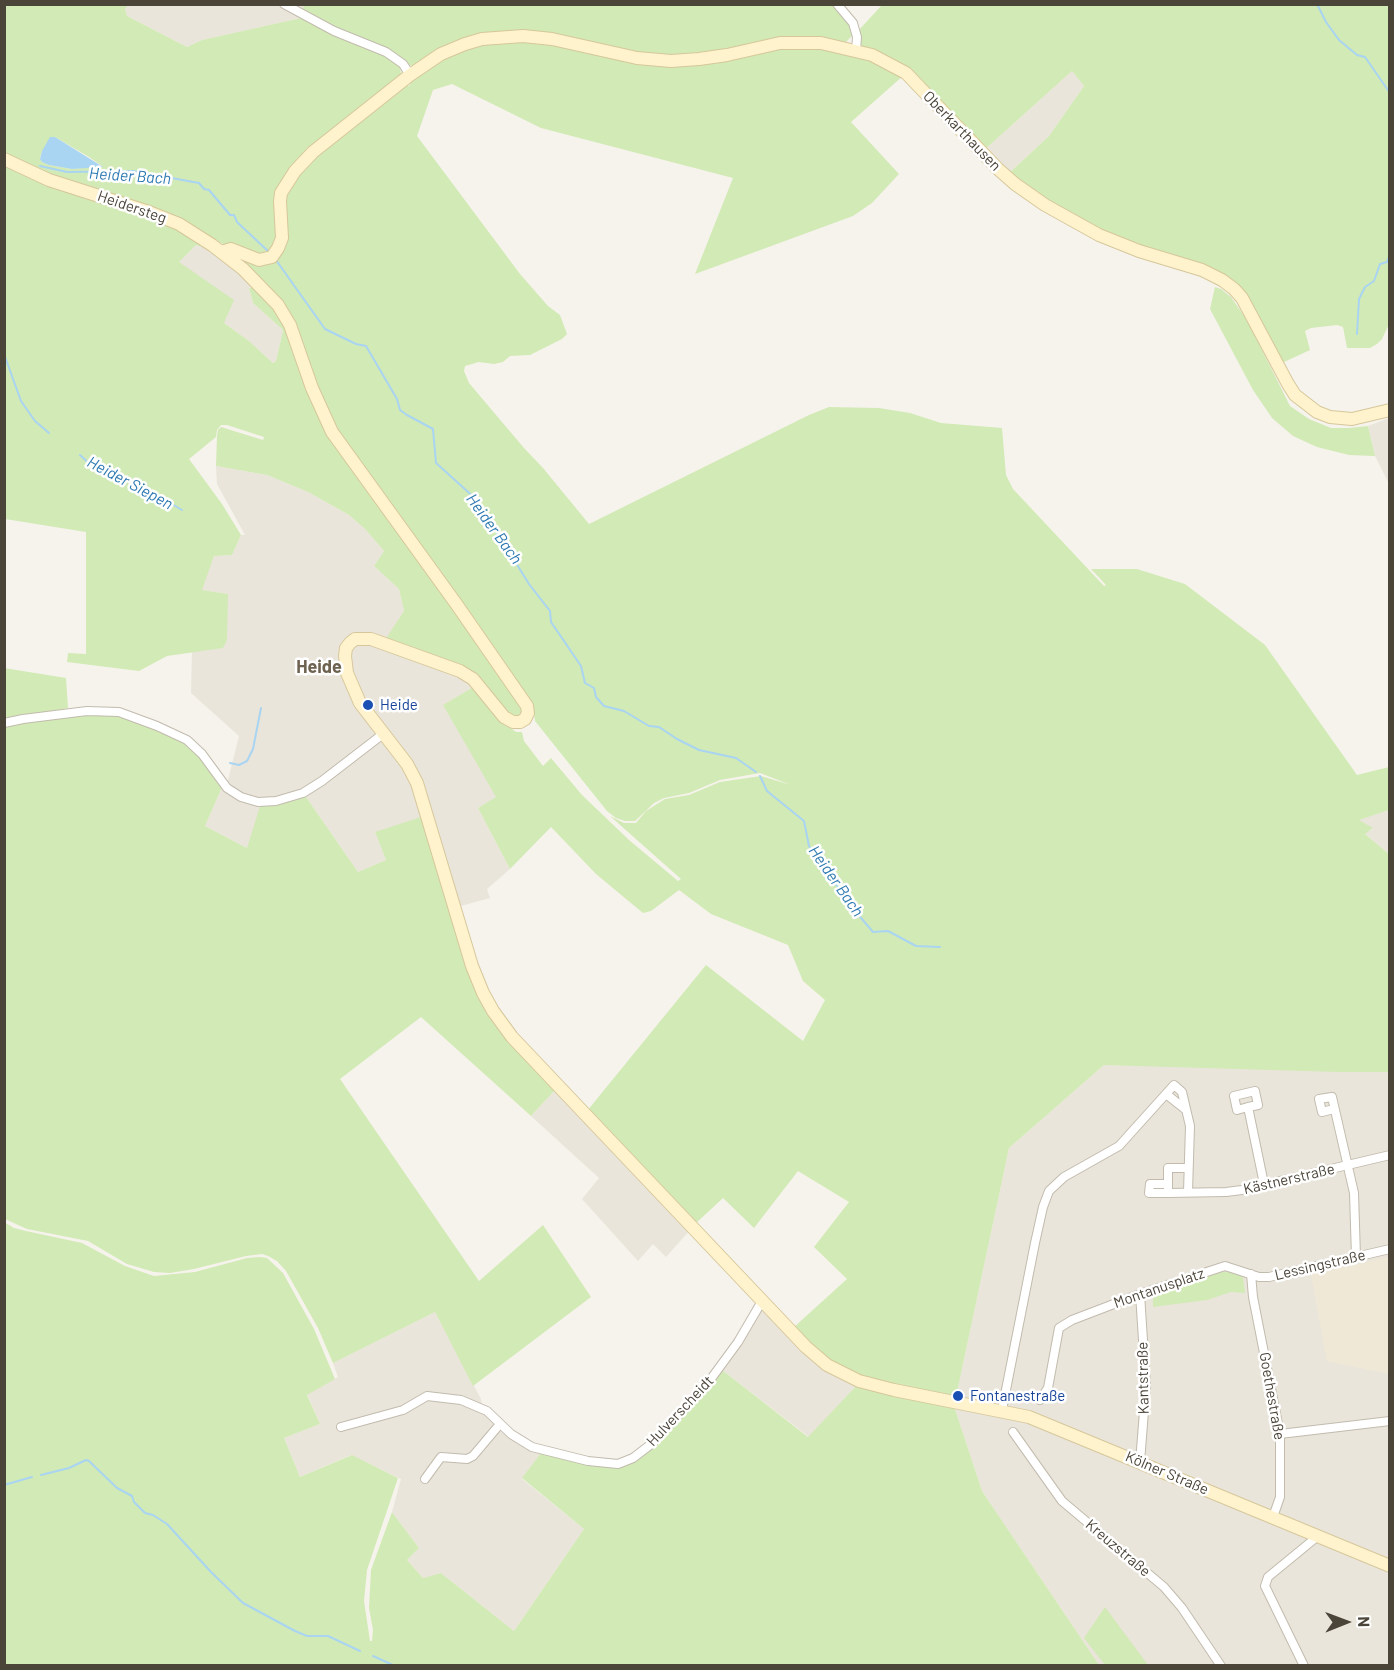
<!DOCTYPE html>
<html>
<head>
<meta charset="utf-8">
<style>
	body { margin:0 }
	#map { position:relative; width:1394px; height:1670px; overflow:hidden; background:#f6f3ec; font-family:Barlow,sans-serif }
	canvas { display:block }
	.frame { position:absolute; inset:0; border:6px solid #4b4439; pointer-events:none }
	.north { position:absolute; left:1316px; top:1592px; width:60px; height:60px; -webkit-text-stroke:4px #fff; paint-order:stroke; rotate:89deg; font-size:16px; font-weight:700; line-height:24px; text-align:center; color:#4b4439 }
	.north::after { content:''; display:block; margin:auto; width:21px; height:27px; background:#4b4439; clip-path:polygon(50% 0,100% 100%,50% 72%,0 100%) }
</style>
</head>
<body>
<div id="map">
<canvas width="1394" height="1670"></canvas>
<div class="frame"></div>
<div class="north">N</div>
</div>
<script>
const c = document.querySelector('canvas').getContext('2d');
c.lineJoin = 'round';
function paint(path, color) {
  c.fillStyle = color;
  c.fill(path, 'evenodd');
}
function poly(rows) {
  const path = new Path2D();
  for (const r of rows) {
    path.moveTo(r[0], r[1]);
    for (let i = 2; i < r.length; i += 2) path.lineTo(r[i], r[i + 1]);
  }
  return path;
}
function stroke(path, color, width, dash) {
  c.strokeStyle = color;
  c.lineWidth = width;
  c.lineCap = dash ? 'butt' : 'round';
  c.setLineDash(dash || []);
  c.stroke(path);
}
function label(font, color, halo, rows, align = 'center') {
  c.font = font + ' Barlow,sans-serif';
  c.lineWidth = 5;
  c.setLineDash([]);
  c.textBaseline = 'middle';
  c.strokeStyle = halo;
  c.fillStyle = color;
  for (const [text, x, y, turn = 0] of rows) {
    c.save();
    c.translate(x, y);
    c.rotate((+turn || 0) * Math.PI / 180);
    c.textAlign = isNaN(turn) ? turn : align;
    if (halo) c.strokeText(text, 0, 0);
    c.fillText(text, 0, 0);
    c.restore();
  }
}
const residential = poly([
	[128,4,305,5,301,18,202,40,187,47,127,16,125,9],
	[1072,71,1084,86,1049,136,1007,175,982,152],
	[196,245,216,251,258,284,249,288,253,303,283,330,276,361,273,363,249,341,224,323,179,262],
	[1389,418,1389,484,1375,456,1368,426],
	[216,466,267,475,308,492,349,515,365,529,384,551,374,566,399,589,404,611,388,637,458,675,475,686,444,705,497,797,478,808,510,869,487,889,490,898,457,907,375,832,386,860,358,872,304,794,247,848,205,826,223,785,227,784,239,736,191,693,192,651,223,648,228,594,201,590,214,556,232,555,241,535,245,535,217,484],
	[1389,810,1389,854,1364,833,1373,829,1358,820],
	[1104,1065,1389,1069,1389,1665,1099,1665,982,1491,954,1406,1009,1148],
	[556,1089,691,1229,666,1257,653,1244,638,1261,582,1199,599,1178,531,1116],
	[762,1309,857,1385,809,1437,722,1370],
	[435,1312,481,1399,483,1412,493,1420,501,1432,520,1445,541,1453,522,1479,584,1529,514,1631,441,1573,423,1578,407,1560,419,1548,392,1512,401,1479,351,1455,300,1477,284,1438,320,1424,307,1394,338,1377,333,1363]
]);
const education = poly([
	[1389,1257,1389,1374,1327,1361,1311,1275]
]);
const green = poly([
	[305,4,833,4,849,25,852,36,844,44,833,42,671,60,498,37,414,67,301,12],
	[5,5,128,5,125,9,127,16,187,47,202,40,301,18,382,53,400,65,401,74,398,82,295,171,406,85,409,86,412,80,445,56,472,45,527,39,636,60,782,47,842,49,904,75,851,122,899,174,872,203,853,216,695,274,733,178,541,128,452,84,433,90,417,136,520,274,548,306,560,315,567,334,562,339,530,355,510,356,503,362,494,364,479,362,465,366,464,371,469,383,524,448,543,468,589,524,809,415,829,407,879,408,910,413,941,423,1002,428,1006,475,1013,489,1104,586,1106,585,1091,569,1137,569,1185,584,1265,645,1357,775,1389,767,1389,810,1359,820,1373,828,1365,834,1389,854,1389,1072,1338,1072,1104,1065,1009,1148,956,1397,868,1379,830,1361,793,1328,847,1279,814,1247,849,1202,798,1171,754,1228,723,1198,695,1224,587,1111,706,965,803,1041,825,1000,803,981,788,945,711,914,679,890,651,911,643,913,596,874,551,827,510,869,478,808,496,797,443,705,475,686,508,726,516,732,522,732,524,741,543,766,551,758,582,795,629,840,678,881,681,879,610,816,624,823,636,823,646,811,665,799,689,795,720,782,761,776,791,785,760,773,720,780,689,793,664,798,654,803,635,821,625,821,616,818,607,811,535,721,533,705,517,685,522,707,522,713,517,717,507,713,482,684,394,644,387,637,404,611,399,589,374,566,384,551,365,529,349,515,308,492,267,475,216,466,217,436,218,430,221,427,263,440,264,437,227,425,221,425,217,430,216,437,189,459,222,504,241,535,232,555,214,556,202,590,228,594,227,640,223,648,167,656,139,671,67,662,68,653,86,654,86,532,5,519,4,164,163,221,216,251,196,245,179,262,234,300,224,323,249,341,273,363,276,361,283,330,253,303,249,288,259,285,221,252,268,259,281,231,269,257,227,246,180,221,44,175,5,154],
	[55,137,89,157,102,166,72,169,49,165,42,162,40,158,42,151],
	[882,5,1389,5,1390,322,1382,339,1377,344,1370,348,1347,348,1343,327,1337,325,1311,328,1305,331,1310,350,1282,363,1257,312,1235,288,1101,233,1007,175,1049,136,1084,86,1072,71,982,152,910,79,857,50,857,32],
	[1215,287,1221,289,1231,297,1247,320,1290,406,1309,419,1331,428,1349,428,1368,426,1375,456,1349,455,1317,447,1293,436,1272,418,1253,390,1210,309],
	[4,668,66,678,68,708,5,722],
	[109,713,185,740,223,785,205,826,247,848,261,803,304,794,358,872,386,860,375,832,424,816,472,976,556,1089,531,1116,421,1017,340,1079,479,1281,543,1225,591,1297,473,1386,435,1312,333,1363,318,1328,286,1271,277,1261,268,1256,262,1254,246,1256,194,1269,170,1273,154,1272,127,1264,88,1241,27,1229,5,1219,5,725],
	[4,1222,14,1228,26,1231,82,1243,125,1266,154,1276,195,1272,247,1258,260,1257,267,1258,283,1273,314,1329,335,1379,307,1395,320,1424,284,1438,300,1477,352,1455,398,1478,367,1570,364,1601,370,1641,372,1641,373,1630,369,1608,371,1570,392,1512,419,1548,407,1560,423,1578,441,1573,514,1631,584,1529,522,1478,541,1453,603,1467,622,1467,631,1462,722,1370,808,1437,857,1385,954,1406,982,1491,1099,1665,5,1665],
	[1222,1272,1232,1272,1243,1277,1245,1293,1231,1292,1207,1300,1153,1307,1153,1294],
	[1105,1607,1148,1665,1105,1665,1084,1638]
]);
const water = poly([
	[50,137,55,137,103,167,72,169,49,165,42,162,40,159,42,151]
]);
const stream = poly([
	[1317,4,1326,22,1339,40,1357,55,1365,57,1390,93],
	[40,166,67,172,133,171,199,183,204,189,209,190,230,215,234,215,237,222,270,253],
	[276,260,325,329,356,344,366,346,397,399,400,410,407,415,433,429,436,463,477,500,529,584,550,611,551,622,581,666,585,683,594,688,596,697,604,706,624,711,649,726,659,727,677,739,699,750,736,758,756,772],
	[1357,334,1359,299,1365,287,1374,281,1380,264,1387,262,1390,254],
	[4,354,21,401,35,421,49,433],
	[80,455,92,466,129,479,182,510],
	[230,763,239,765,247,761,253,749,261,708],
	[760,776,767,791,804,821,809,846,851,906,873,932,888,931,916,946,940,947],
	[41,1475,69,1468,86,1460,89,1461,117,1488,132,1496,134,1502,145,1513,153,1515,167,1524,211,1572,243,1603,295,1631,307,1636,328,1636,360,1651],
	[4,1485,32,1477],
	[373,1656,395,1666]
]);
const street = poly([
	[284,4,334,31,386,52,403,64,410,75],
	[837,4,853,23,857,37,856,51],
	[4,723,23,719,87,711,119,712,157,726,187,740,202,754,227,788,241,797,258,802,276,801,303,793,322,781,383,734],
	[1166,1094,1185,1109],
	[1248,1107,1237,1110,1234,1096,1255,1091,1258,1105,1248,1107,1264,1184],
	[1334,1109,1322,1112,1319,1099,1332,1097,1354,1193,1356,1257],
	[1168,1184,1168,1168,1188,1168],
	[1168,1193,1168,1184,1150,1184,1149,1193,1168,1193,1226,1192,1242,1190,1390,1155],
	[1251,1274,1253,1297,1280,1434,1280,1497,1273,1517],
	[1140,1294,1146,1386,1140,1462],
	[1040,1400,1048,1388,1059,1328,1072,1320,1140,1294,1225,1266,1259,1277,1269,1277,1390,1249],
	[1002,1410,1035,1243,1043,1207,1049,1191,1064,1177,1119,1146,1174,1085,1182,1092,1190,1126,1188,1192],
	[341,1427,403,1410,427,1396,461,1400,487,1411,511,1434,532,1447,588,1461,618,1464,633,1458,650,1445,705,1387,738,1342,762,1301],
	[1013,1432,1062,1501,1164,1587,1182,1608,1221,1666],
	[1280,1434,1390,1421],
	[425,1479,441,1457,467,1459,473,1456,500,1424],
	[1304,1666,1265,1586,1268,1577,1318,1536]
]);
const secondary = poly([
	[4,159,49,180,149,212,179,224,212,245,243,269,278,305,290,325,312,388,332,432,457,605,527,706,528,713,525,719,520,722,513,722,504,717,473,679,460,671,371,639,355,639,350,643,346,648,345,656,347,673,360,703,407,764,417,783,472,966,483,993,493,1011,512,1037,806,1347,827,1365,859,1381,894,1390,1029,1417,1390,1566],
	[221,252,231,249,259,260,272,257,278,248,282,238,280,201,281,193,295,171,313,152,410,75,441,54,465,44,482,39,523,36,552,39,637,58,671,61,699,59,727,55,780,43,821,43,872,55,906,73,998,169,1015,184,1045,205,1099,235,1139,251,1202,270,1222,280,1234,289,1242,298,1288,384,1295,395,1317,412,1330,417,1352,419,1390,410]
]);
const markers = [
	[368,705,6,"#1a4fb4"],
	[958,1396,6,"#1a4fb4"]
];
const streetNames = [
	["Oberkarthausen",962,131,46],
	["Heidersteg",132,207,19],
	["Kästnerstraße",1289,1179,-13],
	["Lessingstraße",1320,1265,-13],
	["Montanusplatz",1159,1288,-19],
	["Kantstraße",1143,1378,-91],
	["Goethestraße",1272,1396,80],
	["Hulverscheidt",680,1411,-47],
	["Kölner Straße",1167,1473,23],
	["Kreuzstraße",1118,1548,40]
];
const transitNames = [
	["Heide",380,705],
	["Fontanestraße",970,1396]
];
const waterNames = [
	["Heider Bach",130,176,4],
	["Heider Siepen",130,483,28],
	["Heider Bach",494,529,54],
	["Heider Bach",836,881,55]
];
const quarterNames = [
	["Heide",319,667]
];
paint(residential, '#eae5da');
paint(education, '#efe8d6');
paint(green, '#d2eab5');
paint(water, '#a9d4f2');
stroke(stream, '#a9d4f2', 2);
stroke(street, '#c2bbae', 10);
stroke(secondary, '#d6c79b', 14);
stroke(street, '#fff', 8);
stroke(secondary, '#fff3cd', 12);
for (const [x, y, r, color] of markers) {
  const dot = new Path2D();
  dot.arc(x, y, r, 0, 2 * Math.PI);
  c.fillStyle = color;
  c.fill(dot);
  stroke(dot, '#fff', 2);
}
label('15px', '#4b4439', '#fff', streetNames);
label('15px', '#164399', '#fff', transitNames, 'left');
label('italic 16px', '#2e7ab2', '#fff', waterNames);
label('bold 18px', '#6e6250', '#fff', quarterNames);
</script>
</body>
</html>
